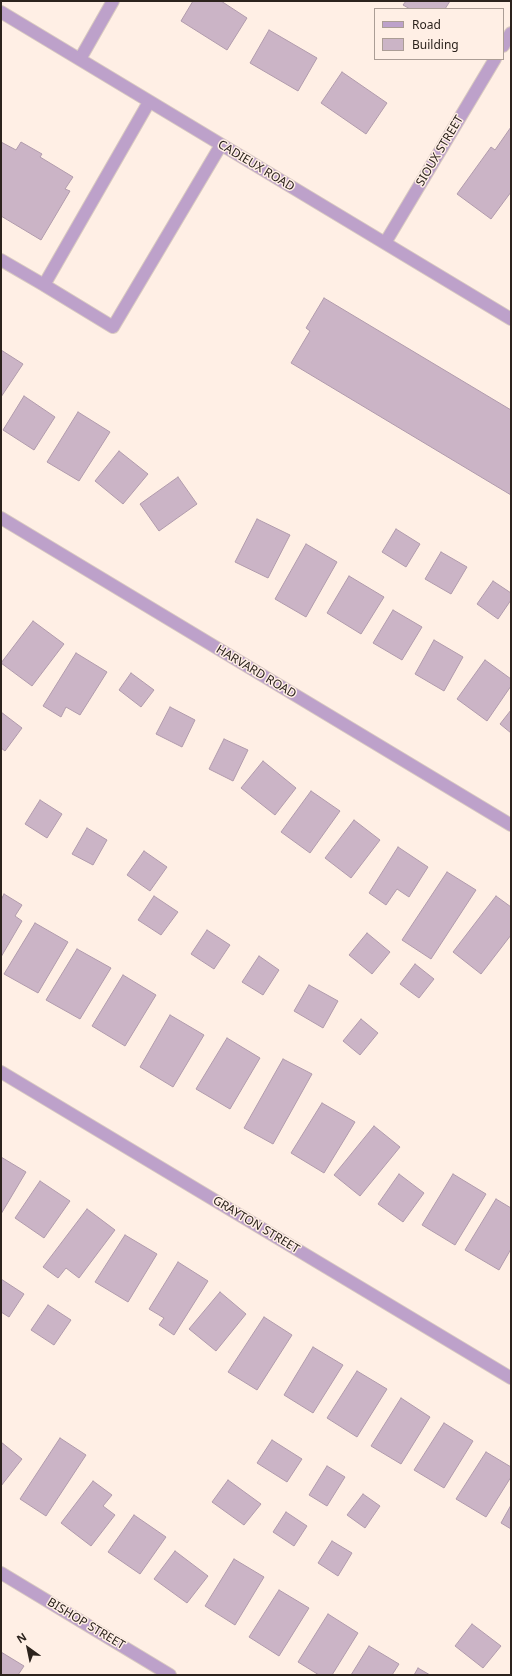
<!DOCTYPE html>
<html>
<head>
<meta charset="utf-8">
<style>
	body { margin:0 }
	#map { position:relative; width:512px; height:1676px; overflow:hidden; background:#ffefe5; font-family:"Noto Sans",sans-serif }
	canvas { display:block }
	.frame { position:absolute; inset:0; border:2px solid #2c231d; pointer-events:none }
	.legend { position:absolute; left:374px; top:8px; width:130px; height:52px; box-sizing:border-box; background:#ffefe5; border:1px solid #ab9d95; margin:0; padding:5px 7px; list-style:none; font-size:12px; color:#2c231d }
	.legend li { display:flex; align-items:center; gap:8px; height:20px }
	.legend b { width:20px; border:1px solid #ab9d95 }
	.north { position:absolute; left:8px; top:1628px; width:40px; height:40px; -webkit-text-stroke:3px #ffefe5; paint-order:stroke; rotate:327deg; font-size:11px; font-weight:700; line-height:16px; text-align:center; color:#2c231d }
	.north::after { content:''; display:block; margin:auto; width:14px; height:18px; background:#2c231d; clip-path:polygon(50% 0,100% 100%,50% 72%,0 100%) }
</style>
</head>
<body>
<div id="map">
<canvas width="512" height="1676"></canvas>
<div class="frame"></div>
<ul class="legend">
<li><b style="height:5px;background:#bda1ca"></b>Road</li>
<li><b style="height:11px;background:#cbb4c6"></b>Building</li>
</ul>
<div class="north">N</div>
</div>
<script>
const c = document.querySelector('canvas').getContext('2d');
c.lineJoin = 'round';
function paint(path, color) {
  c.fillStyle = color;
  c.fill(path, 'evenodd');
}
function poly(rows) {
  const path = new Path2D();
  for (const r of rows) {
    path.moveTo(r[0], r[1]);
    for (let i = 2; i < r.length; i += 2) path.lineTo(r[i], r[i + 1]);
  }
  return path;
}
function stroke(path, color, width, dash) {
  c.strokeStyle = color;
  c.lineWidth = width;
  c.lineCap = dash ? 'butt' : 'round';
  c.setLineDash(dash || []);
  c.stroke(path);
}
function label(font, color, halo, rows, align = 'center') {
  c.font = font + ' "Noto Sans",sans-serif';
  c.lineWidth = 3;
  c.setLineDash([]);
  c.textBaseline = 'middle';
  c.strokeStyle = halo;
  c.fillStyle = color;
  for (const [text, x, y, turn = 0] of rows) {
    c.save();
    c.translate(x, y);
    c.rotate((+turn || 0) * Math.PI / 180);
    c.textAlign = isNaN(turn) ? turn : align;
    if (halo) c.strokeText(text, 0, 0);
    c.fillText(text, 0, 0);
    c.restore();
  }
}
const building = poly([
	[193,1,221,1,247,18,227,50,181,21,193,1],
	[406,1,450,1,445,9,410,9,403,5,406,1],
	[269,30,317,58,298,91,250,63,269,30],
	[342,72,387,103,366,134,321,103,342,72],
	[511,127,511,192,491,219,457,194,491,147,495,150,511,127],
	[1,142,16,150,21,142,42,154,40,157,73,177,65,189,70,191,41,240,1,216,1,142],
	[324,298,511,410,511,495,291,363,310,331,306,328,324,298],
	[1,350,23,364,1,397,1,350],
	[24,396,55,417,34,450,3,430,24,396],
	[78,412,110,432,79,481,47,462,78,412],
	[119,451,148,474,123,504,95,481,119,451],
	[178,477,197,504,159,531,140,504,178,477],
	[257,519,290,535,268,578,235,562,257,519],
	[396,529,420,544,406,567,382,552,396,529],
	[306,544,337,562,306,617,275,599,306,544],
	[441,552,467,567,451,594,425,579,441,552],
	[349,576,384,597,361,634,327,613,349,576],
	[493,581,511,593,511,600,498,619,477,604,493,581],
	[393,610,422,627,402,660,373,643,393,610],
	[33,621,64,644,32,686,1,663,33,621],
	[434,640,463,657,444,691,415,674,434,640],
	[76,653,107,672,80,715,66,707,61,717,43,706,76,653],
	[485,660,511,679,511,686,487,721,457,699,485,660],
	[131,673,154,690,141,707,119,690,131,673],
	[170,707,195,720,182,747,156,734,170,707],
	[511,710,511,733,500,724,511,710],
	[1,712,22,728,5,751,1,748,1,712],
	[224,739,248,750,233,781,209,769,224,739],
	[263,761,296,788,275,815,241,788,263,761],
	[311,791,340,811,310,853,281,832,311,791],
	[40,800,62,814,47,838,25,824,40,800],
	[354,820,380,840,351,878,325,858,354,820],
	[87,828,107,840,93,865,72,854,87,828],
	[398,847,428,867,409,897,397,889,386,905,369,893,398,847],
	[144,851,167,867,150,891,127,875,144,851],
	[447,872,476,890,431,959,402,940,447,872],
	[4,894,22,905,15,916,22,921,1,957,1,900,4,894],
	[154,896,178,912,161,935,138,920,154,896],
	[496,896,511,907,511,935,481,974,453,952,496,896],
	[35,923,68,942,38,993,4,974,35,923],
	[207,930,230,945,214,969,191,954,207,930],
	[367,933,390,952,372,974,349,955,367,933],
	[77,949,111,968,80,1019,46,1000,77,949],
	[259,956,279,970,263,995,242,982,259,956],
	[415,964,434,979,419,998,400,984,415,964],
	[123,975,156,995,125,1046,92,1026,123,975],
	[309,985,338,1001,323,1028,294,1011,309,985],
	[170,1015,204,1035,173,1087,140,1067,170,1015],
	[361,1019,378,1033,360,1055,343,1041,361,1019],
	[227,1038,260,1058,230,1109,196,1089,227,1038],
	[283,1059,312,1074,273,1144,244,1128,283,1059],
	[322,1103,355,1122,324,1173,291,1153,322,1103],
	[374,1126,400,1147,360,1196,334,1175,374,1126],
	[1,1157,26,1172,1,1214,1,1157],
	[399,1174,424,1193,403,1222,378,1204,399,1174],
	[453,1174,486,1194,455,1245,422,1225,453,1174],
	[40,1181,70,1201,44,1238,15,1218,40,1181],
	[496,1199,511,1208,511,1249,499,1270,465,1250,496,1199],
	[87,1209,115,1230,79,1278,66,1268,58,1278,43,1267,87,1209],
	[125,1235,157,1254,128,1302,95,1282,125,1235],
	[178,1262,208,1281,174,1335,159,1325,164,1318,149,1309,178,1262],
	[1,1279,24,1294,9,1317,1,1312,1,1279],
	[220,1292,246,1314,216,1351,189,1329,220,1292],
	[48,1305,71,1320,54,1345,31,1330,48,1305],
	[264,1317,292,1335,257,1390,228,1372,264,1317],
	[313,1347,343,1365,313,1413,284,1395,313,1347],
	[357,1371,387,1389,357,1437,327,1418,357,1371],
	[401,1398,430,1417,401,1464,371,1446,401,1398],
	[444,1423,473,1441,444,1488,414,1470,444,1423],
	[60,1438,86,1455,46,1516,20,1499,60,1438],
	[272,1440,302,1459,287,1482,257,1463,272,1440],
	[1,1442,22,1459,1,1486,1,1442],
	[486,1452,511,1467,511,1477,486,1517,456,1499,486,1452],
	[327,1466,345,1477,327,1506,309,1495,327,1466],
	[228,1480,261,1504,244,1525,212,1502,228,1480],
	[93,1481,112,1495,103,1506,115,1515,91,1546,61,1523,93,1481],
	[363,1494,380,1506,365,1528,347,1515,363,1494],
	[511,1505,511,1529,501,1523,511,1505],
	[286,1512,307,1526,294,1546,273,1532,286,1512],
	[134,1515,166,1537,140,1574,108,1552,134,1515],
	[332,1541,352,1553,338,1576,318,1563,332,1541],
	[175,1551,208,1576,187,1603,154,1579,175,1551],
	[234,1559,264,1577,235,1625,205,1606,234,1559],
	[279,1590,309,1608,279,1656,249,1637,279,1590],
	[328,1614,358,1633,332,1675,319,1675,298,1662,328,1614],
	[472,1624,501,1646,483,1668,455,1646,472,1624],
	[369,1646,399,1664,392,1675,351,1675,369,1646],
	[1,1652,24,1666,18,1675,1,1675,1,1652],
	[418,1668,430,1675,414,1675,418,1668]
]);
const minor = poly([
	[1,12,511,319],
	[503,46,511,33],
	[80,59,113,1],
	[385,243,495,59],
	[1,260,44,285,149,102],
	[44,285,113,327,221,145],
	[1,518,511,825],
	[1,1072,511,1378],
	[1,1573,170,1675]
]);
const streetNames = [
	["SIOUX STREET",440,151,-59],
	["CADIEUX ROAD",256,166,31],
	["HARVARD ROAD",256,672,31],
	["GRAYTON STREET",256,1225,31],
	["BISHOP STREET",86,1624,31]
];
paint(building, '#cbb4c6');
stroke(building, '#b19bac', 1);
stroke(minor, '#d9cac1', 14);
stroke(minor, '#bda1ca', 12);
label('12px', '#2c231d', '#ffefe5', streetNames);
</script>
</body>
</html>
